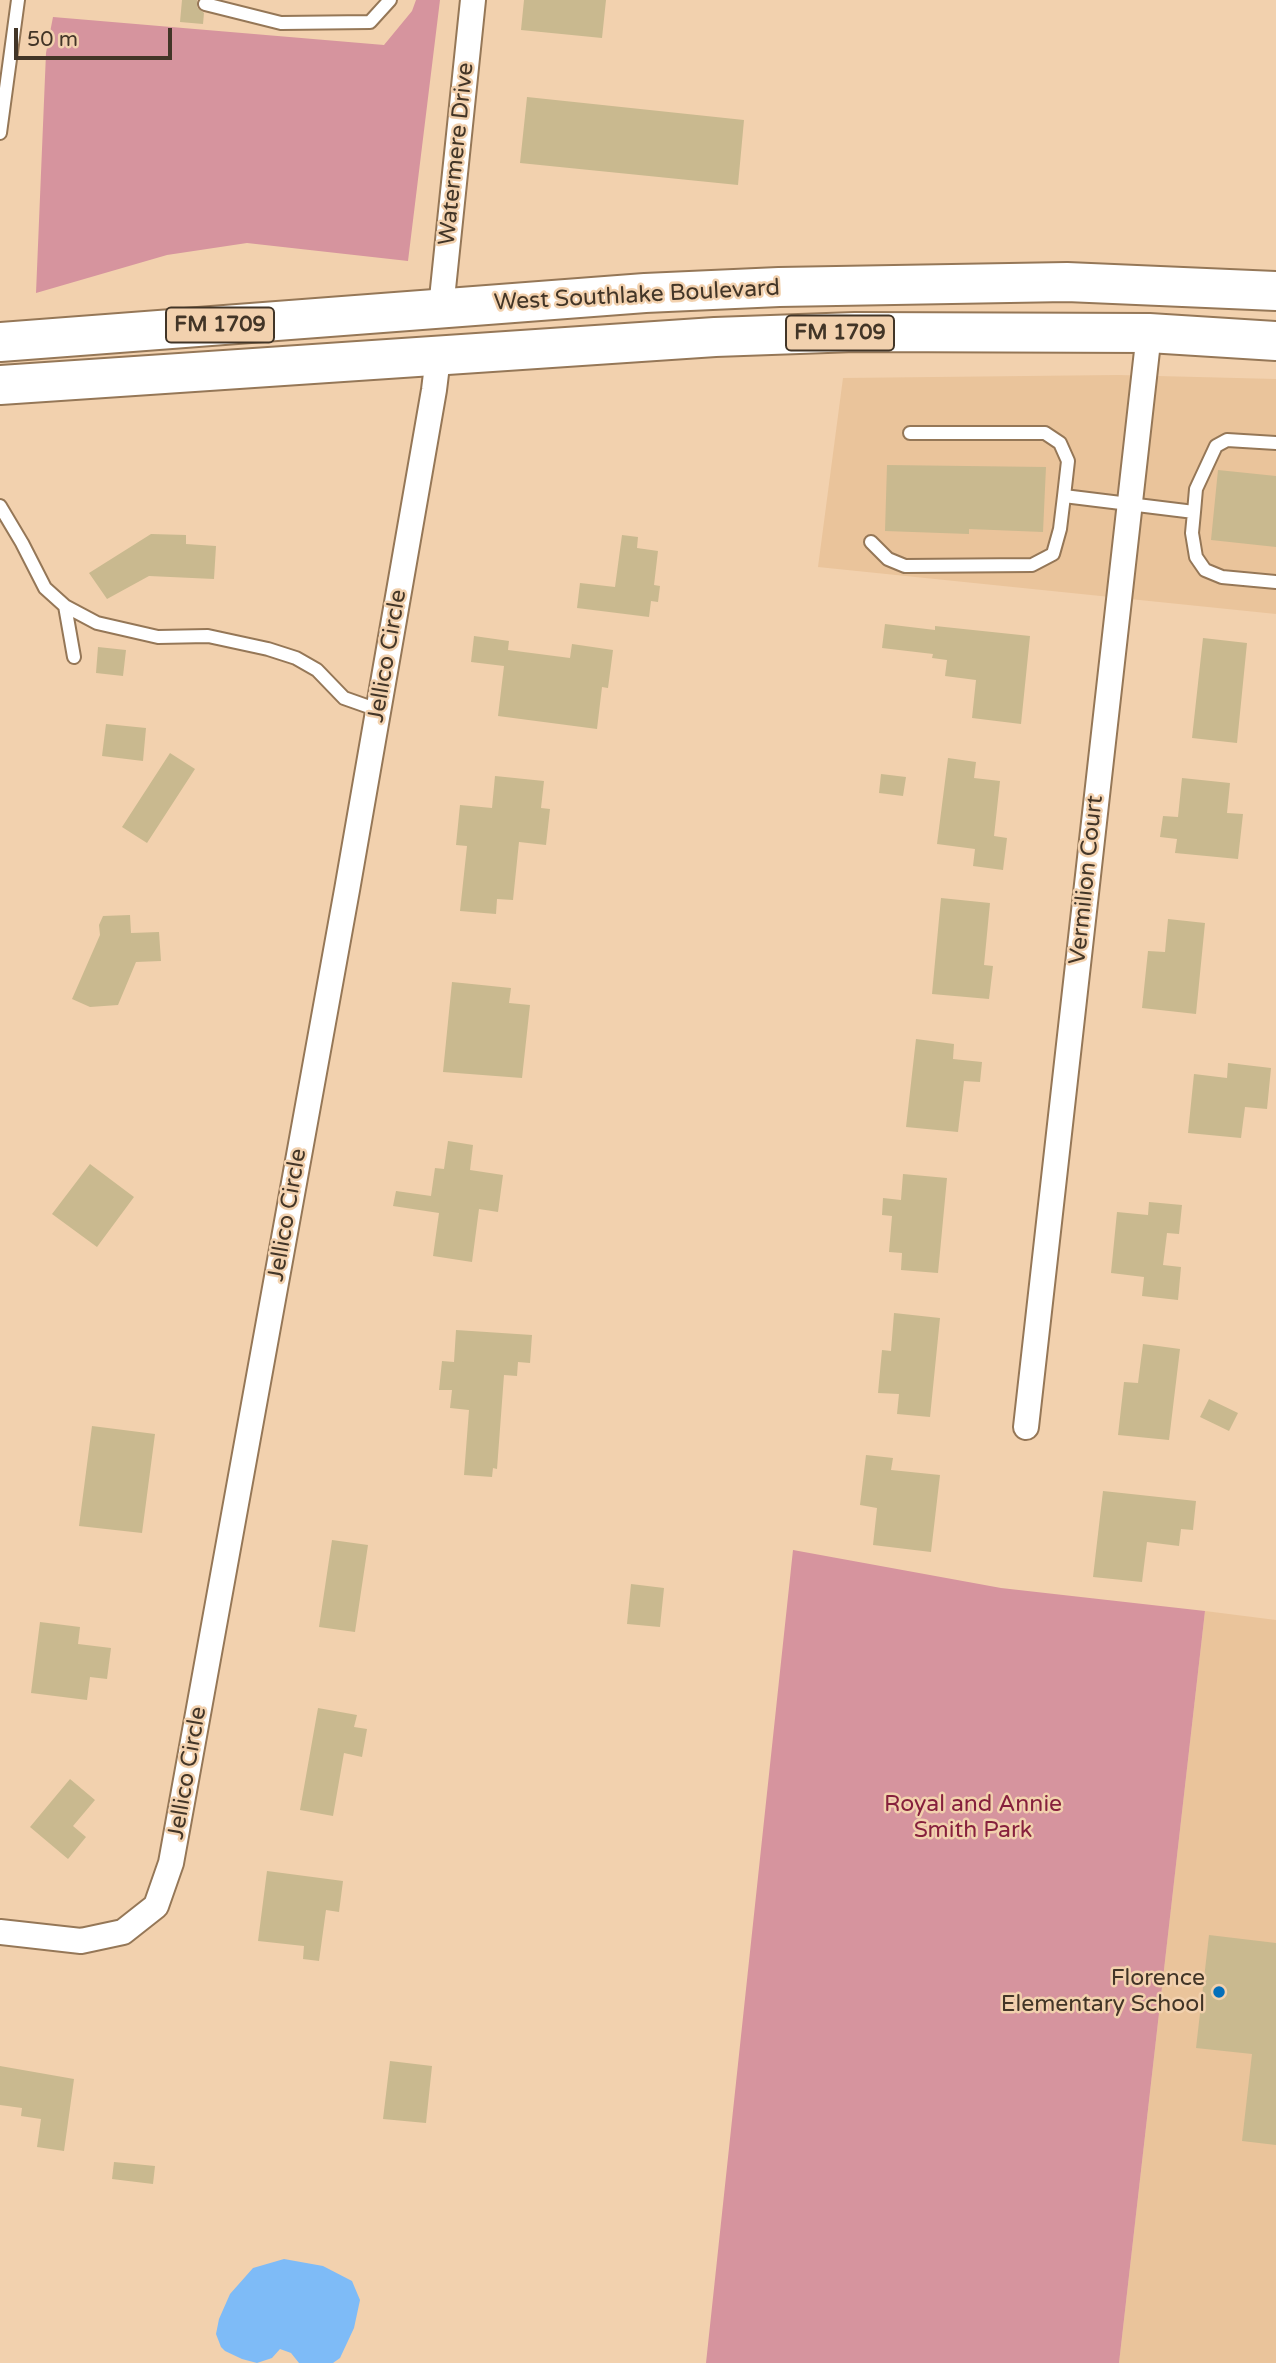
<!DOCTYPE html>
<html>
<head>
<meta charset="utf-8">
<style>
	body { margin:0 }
	#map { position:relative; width:1276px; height:2363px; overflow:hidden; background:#f2d1ae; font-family:"Varela Round",sans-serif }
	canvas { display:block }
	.scale { position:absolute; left:14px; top:28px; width:158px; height:32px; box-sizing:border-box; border:4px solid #423527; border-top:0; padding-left:9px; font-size:21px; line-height:24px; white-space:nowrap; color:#423527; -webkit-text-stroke:5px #f2d1ae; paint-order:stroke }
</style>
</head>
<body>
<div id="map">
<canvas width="1276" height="2363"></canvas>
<div class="scale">50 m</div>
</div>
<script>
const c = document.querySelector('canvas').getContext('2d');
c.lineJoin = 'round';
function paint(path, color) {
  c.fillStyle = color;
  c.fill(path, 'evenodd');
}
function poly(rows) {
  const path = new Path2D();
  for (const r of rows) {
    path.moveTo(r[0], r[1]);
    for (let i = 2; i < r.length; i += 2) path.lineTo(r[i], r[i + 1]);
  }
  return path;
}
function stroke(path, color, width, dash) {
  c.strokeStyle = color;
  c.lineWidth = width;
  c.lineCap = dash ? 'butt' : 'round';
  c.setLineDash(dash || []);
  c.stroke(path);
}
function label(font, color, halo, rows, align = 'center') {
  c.font = font + ' "Varela Round",sans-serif';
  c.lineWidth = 5;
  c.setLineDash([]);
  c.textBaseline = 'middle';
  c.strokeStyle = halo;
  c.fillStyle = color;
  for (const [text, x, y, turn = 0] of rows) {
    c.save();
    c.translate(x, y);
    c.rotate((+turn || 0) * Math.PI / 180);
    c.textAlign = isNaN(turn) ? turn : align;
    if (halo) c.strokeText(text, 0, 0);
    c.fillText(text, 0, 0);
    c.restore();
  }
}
const built = poly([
	[1118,375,1276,379,1276,614,818,567,843,378],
	[1205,1611,1276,1620,1276,2363,1119,2363]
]);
const green = poly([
	[416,0,440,0,408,261,247,243,167,255,36,293,46,53,53,17,384,45,412,11],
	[793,1550,1001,1588,1205,1611,1119,2363,706,2363]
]);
const water = poly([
	[284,2259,323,2266,352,2281,360,2300,354,2328,340,2358,333,2363,299,2363,291,2353,280,2349,272,2358,257,2363,242,2359,225,2351,221,2347,216,2334,219,2319,230,2294,253,2268]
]);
const building = poly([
	[182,0,197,0,197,7,204,13,203,24,180,22],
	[524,0,606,0,602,38,521,30],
	[527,97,744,120,738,185,520,163],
	[887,465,1046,467,1043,532,969,529,969,534,885,531],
	[1218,470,1276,476,1276,547,1211,540],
	[151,534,186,535,186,544,216,546,214,579,149,576,107,599,89,573],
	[622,535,638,537,637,548,658,551,654,585,660,586,658,602,651,601,649,617,577,608,580,583,615,587],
	[885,624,935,630,935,626,1030,636,1021,724,972,718,976,680,945,676,947,660,932,658,933,654,882,648],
	[474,636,509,641,508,650,570,658,572,644,613,650,608,688,602,687,597,729,498,716,504,666,471,662],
	[1203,638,1247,643,1237,743,1192,738],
	[98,647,126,650,123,676,96,673],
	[106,724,146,728,143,761,102,756],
	[170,753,195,769,147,843,122,827],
	[948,758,976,762,974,778,1000,781,994,836,1007,838,1003,870,973,866,975,849,937,844],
	[881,774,906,777,903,796,879,793],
	[495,776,544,781,541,808,550,809,546,845,519,842,513,900,497,899,496,914,460,911,467,846,456,845,460,805,492,808],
	[1182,778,1230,783,1227,813,1243,814,1238,859,1175,853,1177,839,1160,837,1163,816,1178,817],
	[941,898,990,903,984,965,993,966,989,999,932,994],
	[130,915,131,933,159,932,161,961,136,962,118,1005,90,1007,72,999,100,935,99,925,103,916],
	[1168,919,1205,923,1196,1014,1142,1008,1148,951,1165,952],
	[452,982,511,988,509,1003,530,1005,522,1078,443,1072],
	[916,1039,954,1044,953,1059,982,1062,980,1082,964,1081,958,1132,906,1127],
	[1228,1063,1271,1068,1267,1109,1245,1107,1241,1138,1188,1133,1194,1074,1227,1078],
	[448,1141,473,1145,470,1170,503,1175,498,1212,479,1209,472,1262,433,1256,439,1213,393,1206,396,1191,431,1196,435,1168,444,1169],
	[90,1164,134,1197,97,1247,52,1214],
	[903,1174,947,1178,938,1273,901,1270,902,1253,889,1252,892,1216,882,1215,883,1198,901,1200],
	[1149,1202,1182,1205,1179,1234,1167,1233,1163,1265,1181,1267,1178,1300,1142,1296,1144,1277,1111,1273,1117,1212,1148,1215],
	[894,1313,940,1318,930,1417,897,1414,899,1394,878,1393,882,1350,891,1351],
	[456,1330,532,1335,530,1363,518,1362,517,1376,504,1375,497,1469,493,1468,492,1477,464,1475,469,1410,450,1408,452,1390,439,1390,442,1361,454,1362],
	[1143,1344,1180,1349,1169,1440,1118,1435,1124,1382,1138,1383],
	[1209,1399,1238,1413,1229,1431,1200,1417],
	[92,1426,155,1434,142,1533,79,1526],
	[866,1455,893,1458,891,1470,940,1475,931,1552,873,1545,877,1508,860,1505],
	[1103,1491,1196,1501,1193,1530,1181,1529,1179,1546,1147,1542,1142,1582,1093,1577],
	[332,1540,368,1545,355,1632,319,1627],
	[631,1584,664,1588,660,1627,627,1624],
	[40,1622,80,1627,78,1644,111,1648,107,1679,90,1677,87,1700,31,1693],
	[318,1708,357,1715,354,1727,367,1729,362,1757,344,1753,333,1816,300,1810],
	[70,1779,95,1800,73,1826,86,1837,68,1859,30,1827],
	[267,1871,343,1881,339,1912,326,1910,319,1961,303,1959,304,1946,258,1941],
	[1209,1935,1276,1943,1276,2145,1242,2141,1252,2054,1196,2048],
	[390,2061,432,2066,426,2123,383,2119],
	[0,2066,74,2079,64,2151,37,2147,41,2119,21,2116,22,2108,0,2105],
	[114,2162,155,2166,153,2184,112,2179]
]);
const service = poly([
	[205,4,281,23,370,22,390,0],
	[0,133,18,0],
	[910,433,1045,433,1060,443,1068,461,1064,496,1194,512,1192,533,1196,557,1205,570,1222,577,1276,582],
	[0,506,22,543,45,588,65,606,97,623,158,637,208,636,268,649,296,658,317,670,344,698,378,710],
	[1194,512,1196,489,1216,446,1227,440,1276,443],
	[871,542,888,559,905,566,1032,565,1053,554,1060,529,1064,496],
	[65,606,74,657]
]);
const minor = poly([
	[441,308,473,0],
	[1026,1427,1149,333],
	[0,1932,81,1941,123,1932,156,1906,171,1863,347,890,434,390,438,357]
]);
const primary = poly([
	[0,342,645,293,779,287,1067,282,1276,291],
	[0,385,715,337,855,332,1149,333,1276,341]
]);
const markers = [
	[1219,1992,7,"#046fba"]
];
const shields = [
	[220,325,108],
	[840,333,108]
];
const shieldNames = [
	["FM 1709",220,325],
	["FM 1709",840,333]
];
const streetNames = [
	["Watermere Drive",457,154,-84],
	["West Southlake Boulevard",637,296,-3],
	["Jellico Circle",388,656,-80],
	["Vermilion Court",1087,880,-84],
	["Jellico Circle",288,1215,-80],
	["Jellico Circle",188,1773,-80]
];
const parkNames = [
	["Royal and Annie",973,1805],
	["Smith Park",973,1831]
];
const poiNames = [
	["Florence",1205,1979],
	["Elementary School",1205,2005]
];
paint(built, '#eac49b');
paint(green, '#d6949e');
paint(water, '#7ebbf7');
paint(building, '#c9b98f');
stroke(service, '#957757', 16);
stroke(minor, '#957757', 28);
stroke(primary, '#957757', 42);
stroke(service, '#fff', 12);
stroke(minor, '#fff', 24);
stroke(primary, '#fff', 38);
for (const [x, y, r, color] of markers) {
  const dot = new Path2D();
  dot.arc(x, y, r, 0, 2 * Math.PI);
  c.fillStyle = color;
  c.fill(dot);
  stroke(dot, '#f2d1ae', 2.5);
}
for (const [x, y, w] of shields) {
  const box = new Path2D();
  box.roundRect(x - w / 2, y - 17.5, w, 35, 5);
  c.fillStyle = '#f2d1ae';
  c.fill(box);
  stroke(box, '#423527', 2);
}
label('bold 21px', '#423527', null, shieldNames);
label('23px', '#423527', '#f2d1ae', streetNames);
label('23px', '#86203d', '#f2d1ae', parkNames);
label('23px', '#423527', '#f2d1ae', poiNames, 'right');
</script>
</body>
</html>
